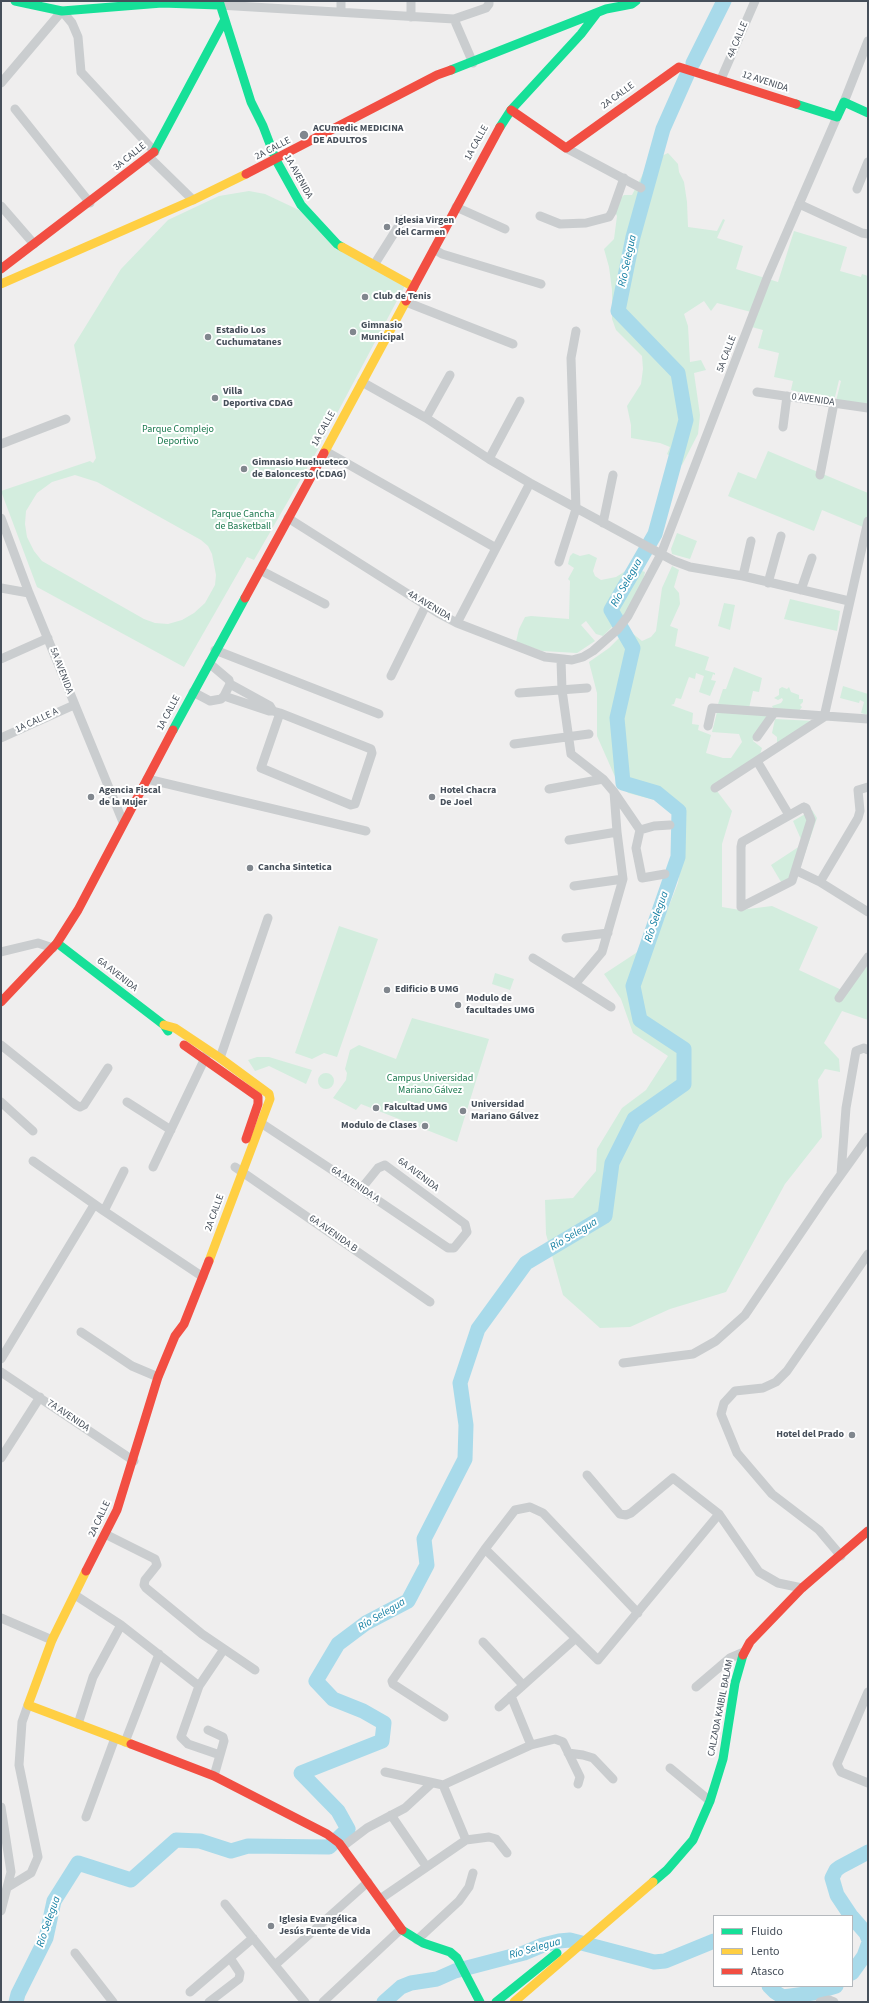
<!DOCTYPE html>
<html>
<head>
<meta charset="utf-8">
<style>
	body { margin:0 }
	#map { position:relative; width:869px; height:2003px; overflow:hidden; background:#efeeee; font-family:"Source Sans 3",sans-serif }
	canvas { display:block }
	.frame { position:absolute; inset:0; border:2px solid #464f5a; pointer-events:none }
	.legend { position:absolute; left:713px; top:1915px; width:140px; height:72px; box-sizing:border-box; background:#fff; border:1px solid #b5b9bd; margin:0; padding:5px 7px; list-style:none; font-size:12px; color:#464f5a }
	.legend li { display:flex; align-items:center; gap:8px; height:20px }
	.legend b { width:20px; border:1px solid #b5b9bd }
</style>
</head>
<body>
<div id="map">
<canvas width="869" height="2003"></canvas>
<div class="frame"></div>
<ul class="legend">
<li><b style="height:5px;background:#16e098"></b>Fluido</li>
<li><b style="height:5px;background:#ffcf43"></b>Lento</li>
<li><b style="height:5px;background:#f24e42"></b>Atasco</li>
</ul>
</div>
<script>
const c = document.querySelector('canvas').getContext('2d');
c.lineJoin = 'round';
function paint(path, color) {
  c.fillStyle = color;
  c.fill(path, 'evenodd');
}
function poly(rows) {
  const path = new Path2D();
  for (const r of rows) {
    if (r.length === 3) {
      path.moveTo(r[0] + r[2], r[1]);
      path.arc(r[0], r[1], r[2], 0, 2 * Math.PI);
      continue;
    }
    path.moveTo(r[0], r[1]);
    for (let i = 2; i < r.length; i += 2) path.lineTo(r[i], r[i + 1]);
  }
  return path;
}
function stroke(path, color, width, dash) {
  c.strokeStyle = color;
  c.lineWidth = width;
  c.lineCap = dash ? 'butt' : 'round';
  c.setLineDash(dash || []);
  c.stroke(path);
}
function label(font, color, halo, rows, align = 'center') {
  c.font = font + ' "Source Sans 3",sans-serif';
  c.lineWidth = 4;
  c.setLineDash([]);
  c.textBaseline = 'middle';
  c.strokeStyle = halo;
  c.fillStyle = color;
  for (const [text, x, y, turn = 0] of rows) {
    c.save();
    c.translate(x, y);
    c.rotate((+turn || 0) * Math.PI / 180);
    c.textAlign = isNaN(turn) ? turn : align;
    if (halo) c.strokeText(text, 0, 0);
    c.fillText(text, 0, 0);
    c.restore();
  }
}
const green = poly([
	[668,153,678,164,679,172,684,182,687,202,688,227,717,231,723,219,725,220,717,238,743,246,736,269,778,282,794,231,847,247,840,271,861,277,862,274,868,276,868,406,836,401,841,381,839,380,834,401,791,390,793,381,774,377,779,353,758,348,763,330,748,326,751,312,717,303,711,311,704,301,684,314,688,326,690,362,701,360,706,370,694,373,700,415,698,434,682,465,667,454,670,447,660,443,631,438,631,425,627,406,641,384,643,369,642,356,616,330,612,319,612,290,609,267,604,249,614,239,617,216,612,206,624,195,632,195,649,162],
	[249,191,265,194,301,211,337,245,408,280,317,451,254,560,247,557,184,667,37,587,1,491,90,461,93,463,96,458,74,345,121,269,168,220,219,196],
	[75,475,97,482,201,540,208,546,212,554,216,575,215,585,205,603,194,613,182,620,168,624,155,623,144,619,42,561,34,551,27,537,25,524,26,511,37,493,52,482],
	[768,451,868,493,868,514,863,527,822,510,814,531,728,496,738,472,756,479],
	[677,533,697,541,690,559,672,554,671,549],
	[573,553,580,556,589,554,597,558,593,571,595,576,601,580,616,577,632,567,645,572,643,581,625,614,603,636,596,634,586,621,581,625,595,641,577,653,542,651,516,642,519,629,525,617,531,616,569,619,570,581,568,579,574,568,568,564,570,556],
	[672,566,679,570,674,587,679,593,680,604,670,626,678,629,675,646,709,657,705,670,715,673,715,675,713,674,711,680,716,681,710,696,699,692,704,676,696,673,695,679,689,677,681,699,676,698,674,704,671,705,693,713,692,724,699,725,698,730,711,735,706,753,723,758,731,758,742,742,739,734,712,732,717,712,770,716,753,741,762,748,760,755,714,787,732,811,722,844,722,907,740,910,772,906,818,927,799,970,846,992,868,965,868,1020,842,1011,824,1043,839,1059,840,1072,825,1069,818,1080,822,1137,785,1184,726,1292,670,1309,630,1327,600,1328,563,1295,546,1234,545,1200,573,1198,596,1171,597,1149,622,1108,646,1090,668,1056,633,1033,621,999,604,974,636,953,640,949,652,926,671,874,675,851,675,811,662,802,628,793,616,779,597,736,597,693,589,662,609,648,622,635,621,632,625,630,632,633,642,641,651,637,656,631,662,588],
	[681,863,678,883,660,929,655,933],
	[790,599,840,611,837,631,784,619],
	[724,603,735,605,730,630,718,626],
	[734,667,762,678,759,692,753,691,749,708,717,707,723,689,726,689],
	[843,686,868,694,868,715,861,713,864,702,860,700,859,703,840,698],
	[782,687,787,689,789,687,791,692,799,695,799,699,803,699,803,702,800,705,802,707,798,712,773,708,772,706,781,703,783,700,782,698,778,700,774,698,779,695,779,689],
	[775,719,814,721,777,743,777,737,772,733],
	[812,810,817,818,796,880,784,887,771,865,803,844,793,821],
	[339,926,378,939,337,1057,324,1053,312,1059,295,1053],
	[495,973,514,979,510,990,492,984],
	[412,1018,489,1039,457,1142,361,1104,356,1110,333,1098,346,1080,347,1073,345,1069,350,1050,359,1045,396,1059],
	[257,1057,269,1057,312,1070,306,1084,269,1066,255,1071,248,1060],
	[326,1081,8]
]);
const river = poly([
	[693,63,724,1],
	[851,1916,837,1895,832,1878,836,1870,840,1867,868,1852],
	[852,1917,866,1933,868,1938],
	[852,1973,864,1956,868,1945],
	[769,1986,775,1992,783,1997,813,1993,836,1986],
	[16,2002,18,1994,46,1938,54,1901,78,1863,131,1880,176,1840,200,1841,231,1851,248,1846,329,1847,348,1829,338,1811,301,1773,382,1741,384,1723,363,1711,333,1699,316,1681,338,1644,366,1623,408,1601,427,1565,424,1539,465,1459,466,1425,460,1383,478,1329,526,1263,605,1216,612,1163,634,1119,684,1084,684,1049,640,1020,633,986,678,857,679,811,657,793,623,783,617,718,633,648,611,610,655,534,686,420,678,373,618,311,633,237,663,129,687,75],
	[384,2002,401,1987,411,1983,437,1979,455,1971,524,1953,543,1945,559,1941,570,1940,654,1962,665,1961,714,1941]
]);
const street = poly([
	[219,5,454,19,486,8,489,4,489,1],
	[341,12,341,1],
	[411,17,411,1],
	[454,19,473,63],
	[721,79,755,1],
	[1,83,62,11,72,23,78,37,81,72,155,152],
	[844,102,868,41],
	[15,109,90,203],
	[566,148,641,188],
	[149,157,193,200],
	[857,189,868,162],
	[799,204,862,233,868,234],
	[1,206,34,244],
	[456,207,505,229],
	[540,216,560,224,586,223,609,217,612,212,624,178],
	[434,249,442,254,541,284],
	[374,265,403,219],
	[406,302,513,344],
	[362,382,426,418,489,459,530,483,674,561,690,567,743,576,849,601],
	[757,392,868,408],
	[426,418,450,375],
	[783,427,787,396],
	[1,444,66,419],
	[325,451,496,548],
	[489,459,520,401],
	[820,475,834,403],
	[1,518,29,593,123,822],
	[288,518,438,613,457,623,545,657,572,660,583,657,593,651,618,629,628,616,661,554,767,278,837,117],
	[603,523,613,475],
	[559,562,576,509,571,358,576,331],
	[260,570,325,604],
	[743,576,751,541],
	[768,583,781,536],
	[1,588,29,593],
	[801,590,812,558],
	[457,623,530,483],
	[215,650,379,714],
	[1,659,48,638],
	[391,676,426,605],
	[230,684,270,706,273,711],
	[193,692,210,701,221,699,224,696,230,684,229,680,209,663],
	[519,693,587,688],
	[224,696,269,711,273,711,280,713,371,749,372,753,355,804,351,805,261,768,280,713],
	[708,726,712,708,868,719],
	[757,737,774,713],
	[1,738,74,705],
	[514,744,589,734],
	[757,761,789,815],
	[147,779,366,831],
	[715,788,824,717,868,521],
	[549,789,603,779],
	[614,792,640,830,636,848,642,878,665,874],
	[804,807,806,808,811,820,792,881,741,907,741,847,742,842,804,807],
	[640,830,654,826,670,825],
	[569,840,617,832],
	[797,871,820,882,868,912],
	[820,882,858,818,860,811,858,790,868,787],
	[574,886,623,879],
	[566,938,608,933],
	[1,952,38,943,53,948],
	[533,958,575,984,602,952,623,879,617,832,614,792,603,779,571,754,562,690,561,660],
	[575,984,611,1007],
	[839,998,868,957],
	[1,1045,76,1105,80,1107,84,1105,108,1068],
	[220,1058,268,918],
	[1,1102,33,1131],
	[127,1102,171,1130],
	[261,1123,361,1189,448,1248,454,1248,467,1232,465,1224,385,1165,378,1168,361,1189],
	[33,1161,104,1211,203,1277],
	[153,1167,207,1054],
	[235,1167,430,1302],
	[841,1174,846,1108,856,1051,864,1048,868,1050],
	[104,1211,124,1171],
	[81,1332,132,1366,158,1377],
	[1,1359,94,1205],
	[623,1363,693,1354,716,1341,745,1315,827,1194,868,1137],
	[1,1372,134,1461],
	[1,1458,40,1397],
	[587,1475,620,1514,626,1515,631,1513,673,1478,719,1514,759,1572,778,1583,802,1588],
	[105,1534,155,1559,157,1565,145,1580,144,1585,146,1588,202,1634,255,1670],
	[485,1549,598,1660,719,1514],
	[841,1556,819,1530,772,1494,737,1453,721,1414,724,1403,735,1391,763,1388,776,1382,787,1371,868,1254],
	[75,1595,121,1625,199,1686],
	[1,1618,52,1640],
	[483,1642,523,1685],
	[696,1687,730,1658,744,1652],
	[868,1692,837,1764,841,1772,868,1783],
	[511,1696,531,1745],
	[499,1707,576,1638],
	[444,1717,393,1684,392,1681,485,1549,515,1510,530,1507,543,1513,638,1613],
	[78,1724,93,1677,121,1625],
	[208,1730,223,1737,224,1741,214,1776],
	[125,1742,159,1654],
	[568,1753,583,1755,593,1758,613,1779],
	[220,1755,188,1744,181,1737,199,1686,224,1649],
	[670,1768,710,1801],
	[385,1772,443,1785,531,1745,555,1739,563,1742,580,1777,578,1784],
	[443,1785,466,1840],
	[1,1807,11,1872,1,1911],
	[391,1815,426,1866],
	[86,1817,115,1738],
	[342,1847,367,1828,405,1808,432,1783],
	[8,1887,31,1873,38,1857,19,1765,22,1722,28,1705],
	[380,1899,466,1840,489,1837,496,1839,507,1853],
	[225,1904,305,2002],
	[417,1940,459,1901,469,1887,473,1873],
	[75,1953,113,2002],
	[275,1965,368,1882],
	[190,1992,253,1938],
	[209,2002,239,1979,240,1973,230,1958],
	[323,2002,401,1929],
	[820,2002,829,2000,834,2002]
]);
const fast = poly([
	[15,1,62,11,162,3,219,5],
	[219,1,251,102,263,126,276,160,301,205,337,244,342,247],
	[451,70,606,9,632,4,636,1],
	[796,104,837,117,844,102,868,113],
	[500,127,511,110,581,34,597,13],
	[154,152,224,21],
	[173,730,245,598],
	[57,943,164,1025,168,1031],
	[653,1882,667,1870,693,1840,710,1801,723,1759,735,1683,743,1655],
	[402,1930,423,1943,450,1952,457,1958,480,2002],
	[496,2002,557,1953]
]);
const slow = poly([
	[342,247,414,287],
	[1,284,193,200,246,174],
	[324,453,406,301],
	[164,1025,175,1028,220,1058,269,1094,270,1099,209,1261],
	[86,1571,52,1640,28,1705,131,1744],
	[514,2002,653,1882]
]);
const jam = poly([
	[511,110,566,148,679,67,796,104],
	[246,174,437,75,451,70],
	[1,269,154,152],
	[406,301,500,127],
	[245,598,324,453],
	[1,1002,57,943,78,910,173,730],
	[184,1045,258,1097,258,1104,246,1139],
	[86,1571,117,1510,158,1377,175,1336,184,1324,209,1261],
	[743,1655,750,1642,802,1588,868,1531],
	[131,1744,214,1776,327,1834,339,1843,402,1930]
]);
const markers = [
	[304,135,5,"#81878e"],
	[387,227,4,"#81878e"],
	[365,297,4,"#81878e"],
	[353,332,4,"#81878e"],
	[208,337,4,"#81878e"],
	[215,398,4,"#81878e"],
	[244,469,4,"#81878e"],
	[91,797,4,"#81878e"],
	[432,797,4,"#81878e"],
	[250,868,4,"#81878e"],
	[387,990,4,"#81878e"],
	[458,1005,4,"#81878e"],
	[376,1108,4,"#81878e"],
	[463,1111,4,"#81878e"],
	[425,1126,4,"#81878e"],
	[852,1435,4,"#81878e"],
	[271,1926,4,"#81878e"]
];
const streetNames = [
	["4A CALLE",738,40,-67],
	["12 AVENIDA",765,82,18],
	["2A CALLE",618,96,-36],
	["1A CALLE",477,143,-61],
	["2A CALLE",273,149,-27],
	["3A CALLE",130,157,-39],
	["1A AVENIDA",298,177,61],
	["5A CALLE",727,354,-69],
	["0 AVENIDA",813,400,8],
	["1A CALLE",324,429,-61],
	["4A AVENIDA",429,606,31],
	["5A AVENIDA",61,671,69],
	["1A CALLE",169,713,-62],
	["1A CALLE A",37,721,-25],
	["6A AVENIDA",117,975,38],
	["6A AVENIDA",418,1175,37],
	["6A AVENIDA A",355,1185,34],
	["2A CALLE",215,1213,-70],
	["6A AVENIDA B",333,1234,35],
	["7A AVENIDA",68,1416,34],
	["2A CALLE",100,1519,-65],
	["CALZADA KAIBIL BALAM",721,1708,-79]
];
const poiNames = [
	["ACUmedic MEDICINA",313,129],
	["DE ADULTOS",313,141],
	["Iglesia Virgen",395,221],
	["del Carmen",395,233],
	["Club de Tenis",373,297],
	["Gimnasio",361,326],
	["Municipal",361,338],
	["Estadio Los",216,331],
	["Cuchumatanes",216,343],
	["Villa",223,392],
	["Deportiva CDAG",223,404],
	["Gimnasio Huehueteco",252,463],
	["de Baloncesto (CDAG)",252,475],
	["Agencia Fiscal",99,791],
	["de la Mujer",99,803],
	["Hotel Chacra",440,791],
	["De Joel",440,803],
	["Cancha Sintetica",258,868],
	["Edificio B UMG",395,990],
	["Modulo de",466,999],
	["facultades UMG",466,1011],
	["Universidad",471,1105],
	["Mariano Gálvez",471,1117],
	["Falcultad UMG",384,1108],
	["Modulo de Clases",417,1126,"right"],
	["Hotel del Prado",844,1435,"right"],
	["Iglesia Evangélica",279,1920],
	["Jesús Fuente de Vida",279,1932]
];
const parkNames = [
	["Parque Complejo",178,430],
	["Deportivo",178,442],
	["Parque Cancha",243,515],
	["de Basketball",243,527],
	["Campus Universidad",430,1079],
	["Mariano Gálvez",430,1091]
];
const waterNames = [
	["Río Selegua",628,261,-78],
	["Río Selegua",627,583,-61],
	["Río Selegua",657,917,-71],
	["Río Selegua",574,1235,-31],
	["Río Selegua",382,1615,-31],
	["Río Selegua",49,1922,-71],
	["Río Selegua",535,1949,-16]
];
paint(green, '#d3edde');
stroke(river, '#a8daea', 15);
stroke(street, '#cacdcf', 9);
stroke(fast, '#16e098', 9);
stroke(slow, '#ffcf43', 9);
stroke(jam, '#f24e42', 9);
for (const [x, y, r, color] of markers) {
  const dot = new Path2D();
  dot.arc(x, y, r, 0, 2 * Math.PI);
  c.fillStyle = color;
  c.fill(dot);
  stroke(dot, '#fff', 1.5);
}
label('10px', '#464f5a', '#fff', streetNames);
label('bold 10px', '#464f5a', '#fff', poiNames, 'left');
label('10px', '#19784d', '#fff', parkNames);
label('italic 11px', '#117ea2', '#fff', waterNames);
</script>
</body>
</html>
